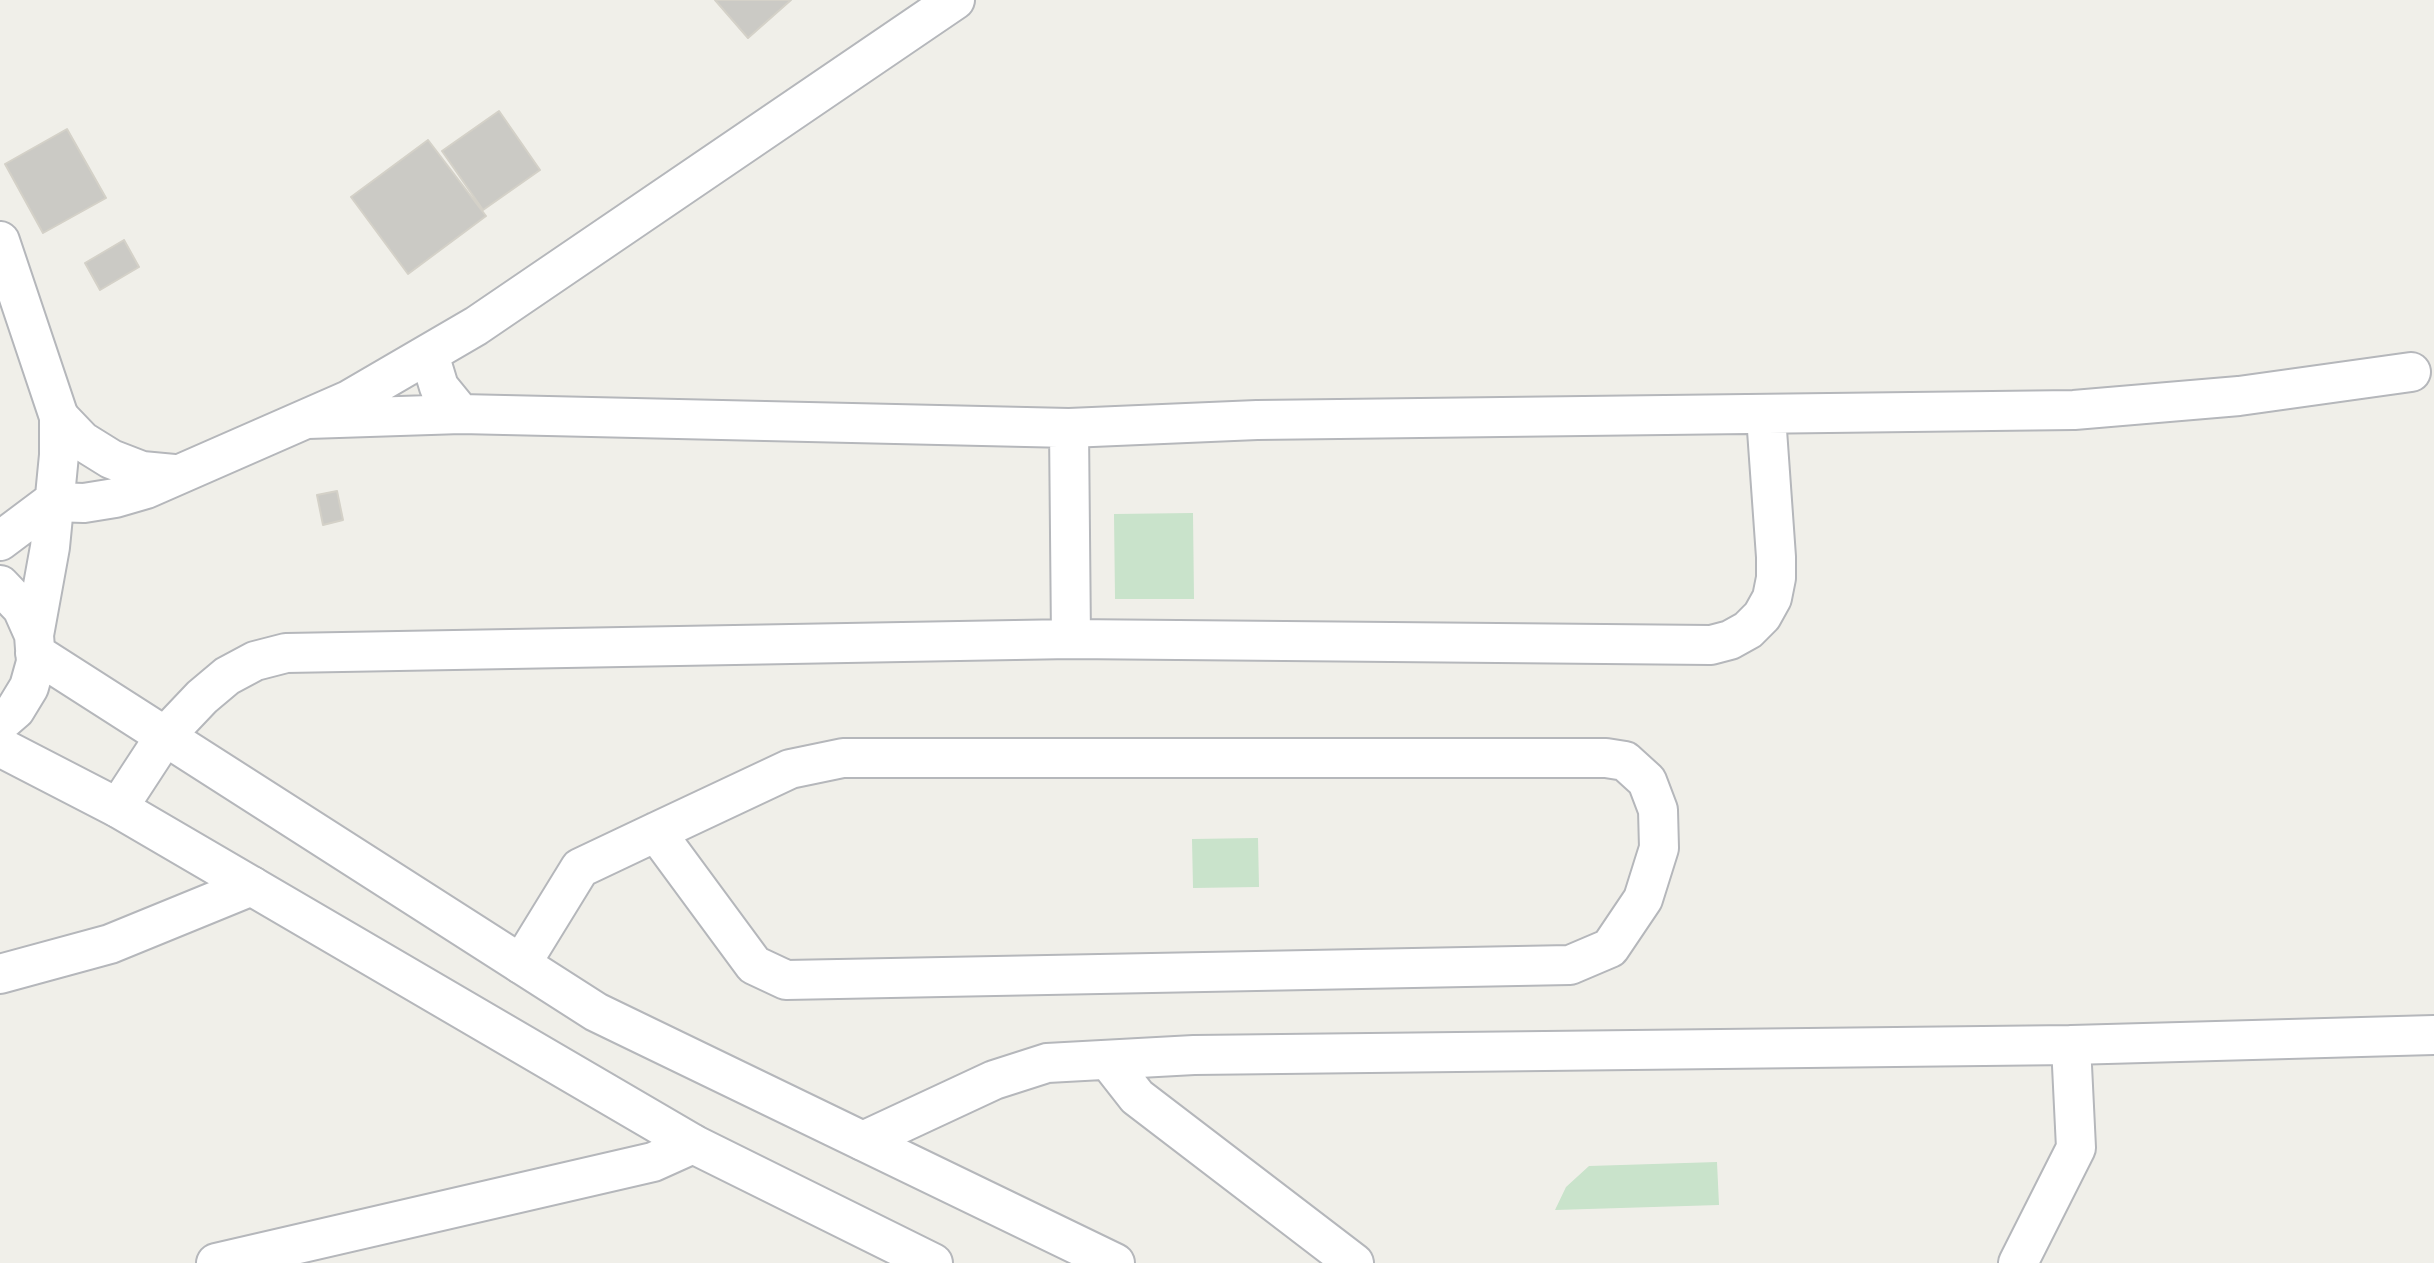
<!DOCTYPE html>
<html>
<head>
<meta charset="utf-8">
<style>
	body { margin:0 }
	canvas { display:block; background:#f0efe9 }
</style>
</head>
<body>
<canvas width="2434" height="1263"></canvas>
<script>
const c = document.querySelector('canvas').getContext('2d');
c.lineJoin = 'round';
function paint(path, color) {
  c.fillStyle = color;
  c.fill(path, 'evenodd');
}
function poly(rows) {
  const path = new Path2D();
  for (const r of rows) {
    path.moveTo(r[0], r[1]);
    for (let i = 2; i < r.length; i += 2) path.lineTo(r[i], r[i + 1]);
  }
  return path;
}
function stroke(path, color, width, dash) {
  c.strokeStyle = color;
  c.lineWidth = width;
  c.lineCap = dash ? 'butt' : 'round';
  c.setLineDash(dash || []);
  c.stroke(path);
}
const green = poly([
	[1193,513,1194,599,1115,599,1114,514],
	[1258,838,1259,887,1193,888,1192,839],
	[1717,1162,1719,1205,1555,1210,1566,1187,1589,1166]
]);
const building = poly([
	[715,0,791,0,748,38,715,0],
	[499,111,540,170,483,210,442,151,499,111],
	[67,129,106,198,43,233,5,164,67,129],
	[428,140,486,216,408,274,351,197,428,140],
	[124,240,139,267,100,290,85,263,124,240],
	[337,491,343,520,323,525,317,495,337,491]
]);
const minor = poly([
	[429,354,439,387,461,414],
	[59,417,82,441,111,459,142,471,174,474],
	[308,419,461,414,1069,428,1257,420,2074,410,2239,396,2411,372],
	[1069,428,1071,639],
	[52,502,84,503,115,498,146,489,349,400,476,326,955,0],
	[118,808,165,736,202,697,227,676,255,661,286,653,1071,639,1711,645,1730,640,1748,630,1762,616,1772,598,1776,578,1776,557,1766,416],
	[521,964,580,868,656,832,790,769,843,758,1606,758,1625,761,1647,781,1658,810,1659,848,1643,899,1610,948,1570,965,786,980,754,965,656,832],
	[0,974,110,944,252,886],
	[1108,1060,1137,1097,1354,1263],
	[863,1141,994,1080,1047,1063,1194,1055,2071,1045,2434,1035],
	[216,1263,653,1162,693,1144],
	[2018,1263,2076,1148,2071,1045]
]);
const tertiary = poly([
	[0,241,59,417,59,455,50,547,34,635],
	[0,541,52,502],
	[0,585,22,608,34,635,36,662,29,687,15,710,0,723],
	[35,653,596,1012,1115,1263],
	[0,747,118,808,693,1144,933,1263]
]);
paint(green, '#c9e3cb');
paint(building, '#cbcac5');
stroke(building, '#d4d1c8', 2);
stroke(minor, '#b5b7bb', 42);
stroke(tertiary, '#b5b7bb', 42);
stroke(minor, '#fff', 38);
stroke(tertiary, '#fff', 38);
</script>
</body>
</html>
